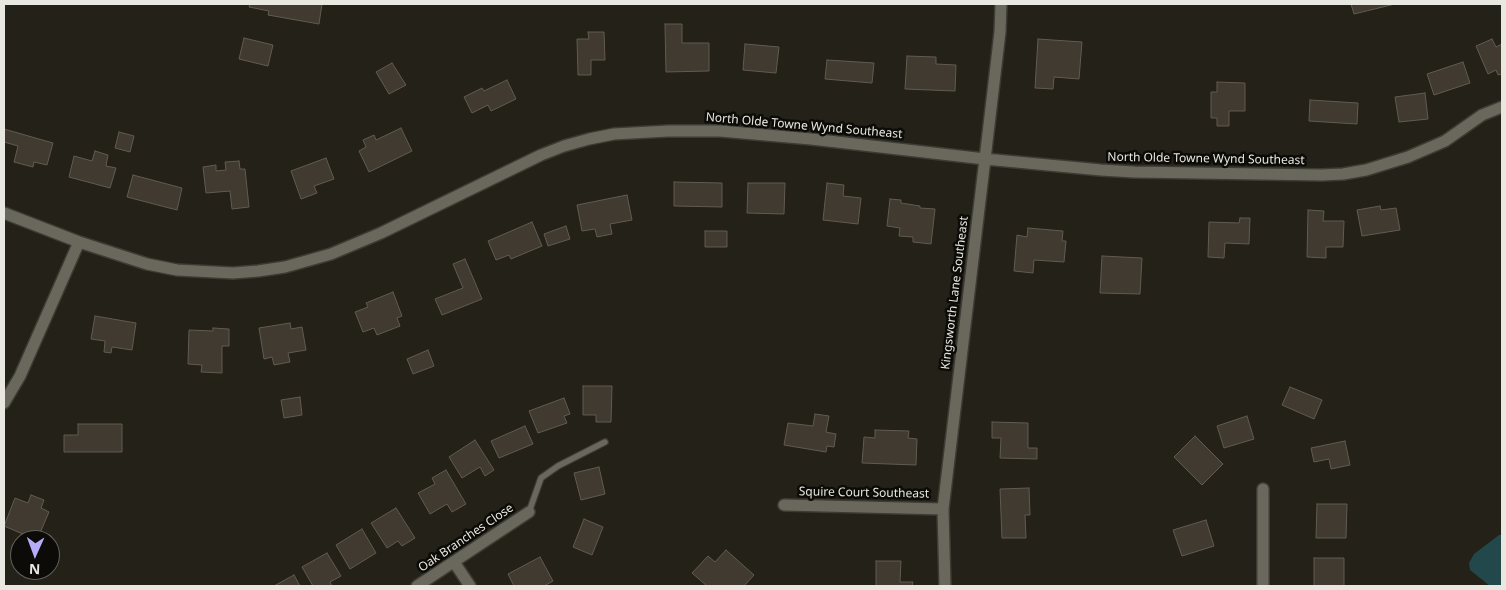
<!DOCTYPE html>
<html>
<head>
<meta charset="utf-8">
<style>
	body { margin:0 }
	#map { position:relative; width:1506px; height:590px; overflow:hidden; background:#232118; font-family:"Noto Sans",sans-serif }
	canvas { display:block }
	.frame { position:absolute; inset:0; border:5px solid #e8e7e0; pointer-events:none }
	.north { position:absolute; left:10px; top:530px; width:50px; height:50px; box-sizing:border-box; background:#0c0b07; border:1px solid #64635e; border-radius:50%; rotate:182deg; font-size:14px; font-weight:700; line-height:20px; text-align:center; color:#e8e7e0 }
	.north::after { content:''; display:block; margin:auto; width:18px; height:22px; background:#b6acf8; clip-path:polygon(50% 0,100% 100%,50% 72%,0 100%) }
</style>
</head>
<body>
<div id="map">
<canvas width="1506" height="590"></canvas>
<div class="frame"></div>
<div class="north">N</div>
</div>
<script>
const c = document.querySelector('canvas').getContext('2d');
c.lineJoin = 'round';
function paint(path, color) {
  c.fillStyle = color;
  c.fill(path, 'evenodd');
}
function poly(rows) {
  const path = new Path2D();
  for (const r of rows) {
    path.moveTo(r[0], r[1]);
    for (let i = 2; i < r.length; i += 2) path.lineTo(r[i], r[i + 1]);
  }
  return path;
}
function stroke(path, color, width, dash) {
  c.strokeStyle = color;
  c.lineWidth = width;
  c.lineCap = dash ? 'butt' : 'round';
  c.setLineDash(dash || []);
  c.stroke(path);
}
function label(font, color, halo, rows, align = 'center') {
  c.font = font + ' "Noto Sans",sans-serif';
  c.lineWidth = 5;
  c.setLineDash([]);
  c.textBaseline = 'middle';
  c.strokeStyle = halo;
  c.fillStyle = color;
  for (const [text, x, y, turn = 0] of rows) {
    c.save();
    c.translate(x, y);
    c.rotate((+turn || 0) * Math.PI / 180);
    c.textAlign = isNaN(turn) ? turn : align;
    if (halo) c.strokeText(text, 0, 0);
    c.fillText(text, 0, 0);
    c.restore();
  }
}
const water = poly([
	[1499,535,1502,535,1502,586,1490,586,1470,570,1469,563,1474,554]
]);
const building = poly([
	[250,4,322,4,319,24,268,15,269,11,249,7,250,4],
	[1351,4,1395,4,1354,14,1351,4],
	[665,24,682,24,682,43,709,43,709,71,666,72,665,24],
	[588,32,604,32,605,60,591,60,591,75,578,75,577,39,589,39,588,32],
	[244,38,273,45,268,66,239,59,244,38],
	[1038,39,1082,42,1079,79,1054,77,1053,89,1035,88,1038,39],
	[1492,39,1496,47,1502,44,1502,74,1498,75,1496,70,1488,74,1476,46,1492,39],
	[745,44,779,47,776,73,743,70,745,44],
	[907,56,936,57,936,64,956,65,955,91,905,89,907,56],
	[827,60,874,63,872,83,825,79,827,60],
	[1463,62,1470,83,1434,95,1427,74,1463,62],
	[392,63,406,85,389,94,376,72,392,63],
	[507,80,516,99,491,111,488,105,472,113,464,97,482,88,484,91,507,80],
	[1217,82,1245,83,1245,111,1229,111,1229,126,1217,126,1217,118,1211,118,1211,92,1217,92,1217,82],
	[1425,93,1428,119,1399,122,1395,97,1425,93],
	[1310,100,1358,103,1357,124,1309,121,1310,100],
	[401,128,412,151,369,172,359,151,366,147,363,140,374,135,376,140,401,128],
	[4,129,53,143,47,165,34,162,33,167,14,162,18,146,4,142,4,129],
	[119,132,134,136,130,152,115,148,119,132],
	[95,151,108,155,106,166,116,168,110,188,69,177,74,156,92,161,95,151],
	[326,158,334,179,314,186,317,193,301,199,291,171,326,158],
	[239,161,240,169,245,169,249,207,232,209,230,191,206,193,203,167,216,165,216,171,226,170,225,162,239,161],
	[133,175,182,188,177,210,127,197,133,175],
	[674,182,722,183,722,207,674,206,674,182],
	[748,183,785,183,784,214,747,213,748,183],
	[827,183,844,185,843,196,861,198,858,224,823,220,827,183],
	[627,195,632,220,610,224,612,234,597,237,595,229,582,231,577,205,627,195],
	[890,199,901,200,901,203,920,206,920,208,935,209,931,244,913,242,913,237,899,236,900,228,887,226,890,199],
	[1380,206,1381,210,1396,208,1400,230,1362,236,1357,210,1380,206],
	[1308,210,1324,211,1323,221,1344,221,1343,247,1326,247,1326,258,1307,257,1308,210],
	[1240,218,1250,218,1249,244,1225,243,1224,258,1208,257,1209,222,1239,223,1240,218],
	[532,222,542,246,511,259,509,255,496,260,488,241,532,222],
	[566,226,570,239,548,246,544,234,566,226],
	[1028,228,1063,231,1062,241,1066,241,1064,262,1034,260,1033,273,1014,271,1017,235,1027,237,1028,228],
	[705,231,727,231,727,247,705,247,705,231],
	[1102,256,1142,258,1140,294,1100,293,1102,256],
	[465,259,482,299,442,315,435,299,463,288,453,264,465,259],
	[393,292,402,316,397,318,400,326,377,335,374,328,363,332,355,312,368,307,366,303,393,292],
	[95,316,136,323,132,350,112,347,111,353,104,352,105,341,91,339,95,316],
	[290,323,291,329,302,327,306,350,288,353,290,362,274,365,272,357,264,359,259,328,290,323],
	[213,328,229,329,229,346,222,346,222,373,201,372,202,365,188,364,189,330,213,331,213,328],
	[428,350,434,366,413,374,407,359,428,350],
	[583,386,612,386,611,422,596,422,596,415,583,415,583,386],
	[1290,387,1322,400,1314,419,1282,405,1290,387],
	[300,397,302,415,284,418,281,400,300,397],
	[564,398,570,414,564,416,567,423,538,433,529,411,564,398],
	[815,414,829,416,826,432,836,434,834,447,827,446,826,452,784,445,788,423,813,426,815,414],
	[1247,416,1254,439,1224,448,1217,426,1247,416],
	[992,422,1028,423,1028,448,1037,448,1037,459,1000,458,1001,438,992,438,992,422],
	[78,424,122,424,122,452,64,452,64,435,78,435,78,424],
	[525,426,533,444,499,458,491,441,525,426],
	[875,430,909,431,908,438,917,439,916,465,862,463,864,437,875,438,875,430],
	[1195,436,1223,464,1202,485,1174,457,1195,436],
	[475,440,494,470,485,476,480,467,462,478,449,457,475,440],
	[1345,441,1350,465,1331,469,1329,459,1314,462,1311,448,1345,441],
	[599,467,605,494,581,500,574,473,599,467],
	[446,470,466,504,452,512,447,504,430,514,418,493,435,484,432,478,446,470],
	[1029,488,1030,515,1025,515,1026,538,1002,538,1000,489,1029,488],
	[31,495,44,500,41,508,49,512,37,540,4,526,15,498,28,503,31,495],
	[1317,504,1347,504,1346,538,1316,538,1317,504],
	[396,508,415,538,402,546,398,541,387,548,371,523,396,508],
	[584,519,603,527,592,555,573,547,584,519],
	[1206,520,1214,546,1182,556,1173,530,1206,520],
	[362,529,376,553,350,569,336,545,362,529],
	[726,550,754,575,744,586,707,586,692,573,708,556,715,562,726,550],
	[327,553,341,576,330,582,332,586,313,586,302,567,327,553],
	[540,557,553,581,544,586,514,586,508,574,540,557],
	[1314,558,1344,558,1344,586,1314,586,1314,558],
	[876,561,901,561,900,582,913,582,912,586,876,586,876,561],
	[294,575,300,586,274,586,294,575]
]);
const service = poly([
	[529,512,541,478,558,466,605,442]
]);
const minor = poly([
	[4,213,79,242,147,264,177,270,233,273,258,271,285,267,331,254,381,233,541,155,564,146,589,139,614,134,668,131,720,131,811,139,985,159,1101,170,1134,172,1322,175,1343,174,1366,170,1408,157,1445,141,1482,115,1502,107],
	[4,403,20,376,79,242],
	[784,505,943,509],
	[454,562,470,586],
	[417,586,529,512],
	[945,586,943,509,985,159,1000,32,1001,4],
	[1263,586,1263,489]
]);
const streetNames = [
	["North Olde Towne Wynd Southeast",804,126,5],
	["North Olde Towne Wynd Southeast",1206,159,1],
	["Kingsworth Lane Southeast",955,293,-83],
	["Squire Court Southeast",864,493,1],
	["Oak Branches Close",466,538,-34]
];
paint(water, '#22484c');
paint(building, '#413a31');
stroke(building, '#625b51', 1);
stroke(service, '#3c3b34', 8);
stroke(minor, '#3c3b34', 14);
stroke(service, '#6a685c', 5.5);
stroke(minor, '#6a685c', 11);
label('12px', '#e8e7e0', '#0c0b07', streetNames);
</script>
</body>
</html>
